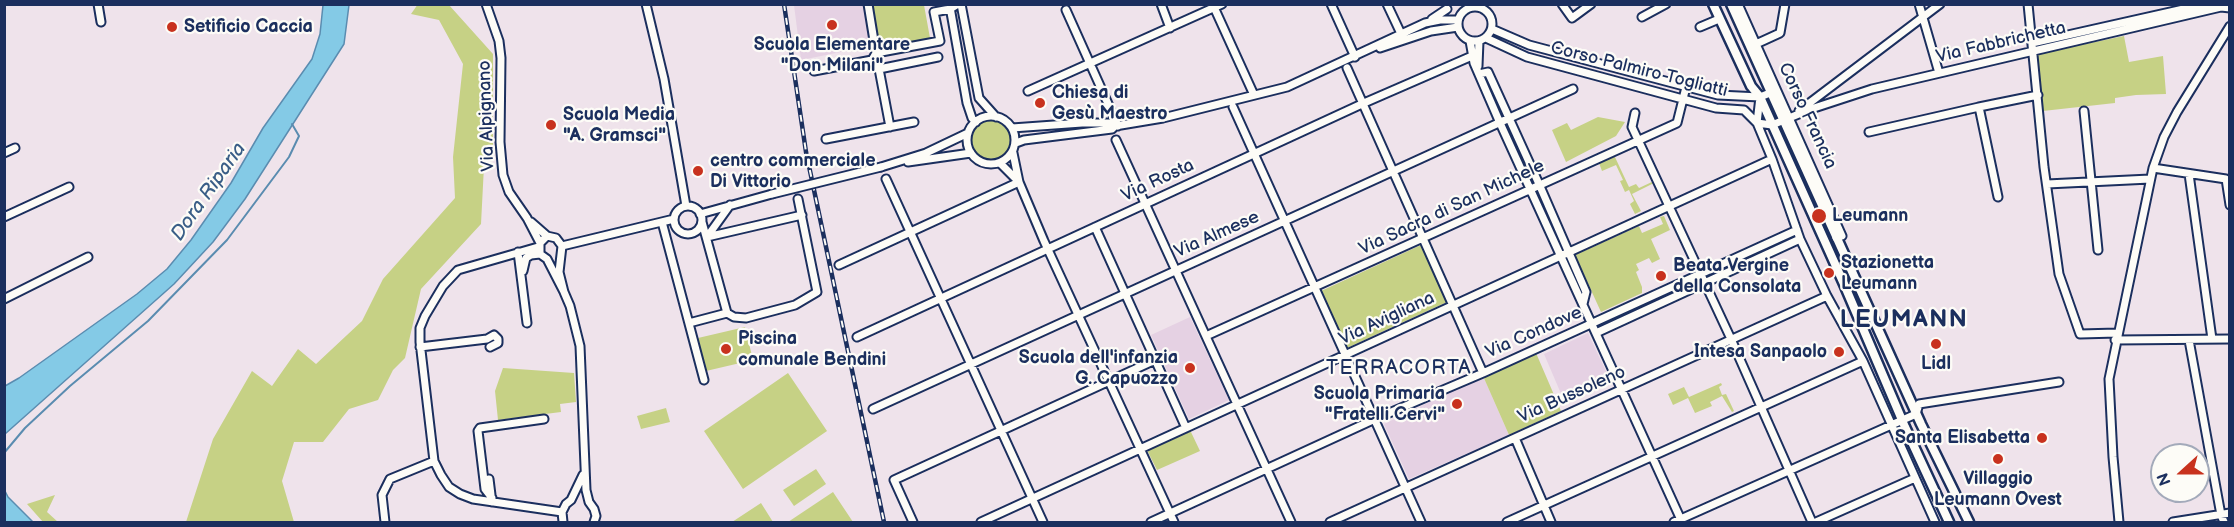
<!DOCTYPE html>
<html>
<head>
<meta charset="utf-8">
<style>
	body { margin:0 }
	#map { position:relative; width:2234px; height:527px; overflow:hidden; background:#efe3eb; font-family:"Balsamiq Sans",sans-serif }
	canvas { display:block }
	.frame { position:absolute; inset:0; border:6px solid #1b2f5e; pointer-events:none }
	.north { position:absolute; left:2150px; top:443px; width:60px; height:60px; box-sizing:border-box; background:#fdfcf7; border:2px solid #a3aaba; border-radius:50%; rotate:249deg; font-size:16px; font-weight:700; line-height:24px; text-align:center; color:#1b2f5e }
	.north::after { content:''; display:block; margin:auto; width:21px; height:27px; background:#c8321e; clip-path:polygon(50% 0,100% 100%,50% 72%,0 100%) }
</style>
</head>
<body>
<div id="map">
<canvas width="2234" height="527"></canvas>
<div class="frame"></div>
<div class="north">N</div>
</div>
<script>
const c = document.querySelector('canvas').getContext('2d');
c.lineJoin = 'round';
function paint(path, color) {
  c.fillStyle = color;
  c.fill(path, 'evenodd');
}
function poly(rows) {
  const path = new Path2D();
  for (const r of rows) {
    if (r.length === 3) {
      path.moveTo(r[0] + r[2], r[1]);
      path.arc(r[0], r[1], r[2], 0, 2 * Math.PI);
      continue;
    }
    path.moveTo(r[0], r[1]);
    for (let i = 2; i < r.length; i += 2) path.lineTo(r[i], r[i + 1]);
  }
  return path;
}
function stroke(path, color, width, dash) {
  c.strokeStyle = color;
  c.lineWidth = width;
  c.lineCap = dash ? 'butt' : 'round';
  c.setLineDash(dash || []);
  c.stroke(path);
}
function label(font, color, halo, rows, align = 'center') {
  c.font = font + ' "Balsamiq Sans",sans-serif';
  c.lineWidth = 4.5;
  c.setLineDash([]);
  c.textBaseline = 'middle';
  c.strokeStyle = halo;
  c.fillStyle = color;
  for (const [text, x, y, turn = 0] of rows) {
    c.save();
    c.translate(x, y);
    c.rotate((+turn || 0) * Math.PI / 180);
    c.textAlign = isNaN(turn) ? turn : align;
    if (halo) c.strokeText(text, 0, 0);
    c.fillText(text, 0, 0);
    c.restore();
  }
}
const built = poly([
	[794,5,863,5,871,46,801,60],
	[1190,317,1229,400,1189,419,1151,335],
	[1588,333,1611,382,1565,403,1544,354],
	[1483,376,1509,435,1409,479,1384,424]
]);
const green = poly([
	[418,4,449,5,493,54,493,155,484,166,481,224,421,289,405,358,393,370,378,400,349,409,323,442,294,442,282,481,294,522,186,522,213,439,252,371,272,386,298,349,316,364,362,321,383,279,455,198,453,157,463,64,439,20,411,14],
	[871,5,924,5,930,38,879,48],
	[2124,36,2129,62,2163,56,2166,94,2136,95,2115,98,2115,103,2043,111,2037,54],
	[1598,117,1625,122,1616,136,1566,162,1552,130,1567,123,1571,130],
	[991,140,20],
	[1614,155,1629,187,1636,184,1639,188,1654,181,1654,183,1632,194,1641,211,1635,214,1630,204,1634,201,1629,190,1625,192,1620,181,1623,180,1616,165,1602,171,1599,163],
	[1664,216,1670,230,1651,239,1660,259,1652,263,1649,258,1636,264,1639,270,1636,272,1642,287,1642,293,1601,312,1575,255,1639,226,1642,233,1663,224,1660,217],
	[1421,245,1447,302,1347,348,1321,291],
	[745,327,753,360,706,371,698,338],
	[1536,353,1561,411,1509,435,1483,376],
	[503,368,574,373,576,402,560,404,561,412,498,420,495,391],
	[788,373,827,431,743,489,704,431],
	[1721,383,1722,385,1719,387,1722,395,1726,394,1734,411,1732,412,1722,396,1710,402,1712,406,1695,413,1688,398,1673,405,1668,394,1684,387,1689,397],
	[666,408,670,422,641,429,637,416],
	[1190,430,1200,451,1157,470,1147,450],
	[816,469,826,484,794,506,783,490],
	[833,492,853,522,788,522],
	[55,495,47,512,58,522,43,522,27,504],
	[761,503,773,522,732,522]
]);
const water = poly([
	[323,5,349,5,344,44,245,199,213,242,174,284,5,434,5,386,19,378,137,294,167,269,191,240,231,183,263,128,312,59,320,34,323,5],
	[4,489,8,497,33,522,5,522,4,489]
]);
const stream = poly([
	[4,453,25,428,70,386,148,321,227,240,289,157,299,136,292,124]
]);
const minor = poly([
	[98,4,101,22],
	[486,4,499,41,501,58,500,142,503,175,509,192,527,218,540,243],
	[646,4,664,79,686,206],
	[868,4,876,53,940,41,934,12,950,9,958,4],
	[961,4,979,98,996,117],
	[1161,4,1170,28],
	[1331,4,1355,57],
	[1387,4,1403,38],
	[1562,4,1572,18,1591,4],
	[1738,4,1842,236,1836,238],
	[1919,4,1939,73],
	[2028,4,2044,167,2059,274,2080,334,2117,333],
	[1213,5,1254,95],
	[1475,24,17],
	[950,7,967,103,972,118,976,122],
	[1066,10,1118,126],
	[1642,17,1666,4],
	[1432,19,1447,9],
	[1700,27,1719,19],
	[1492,29,1529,45,1718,95,1760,97,1770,93],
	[1486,38,1527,57,1716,108,1744,110,1757,123,1772,125,1811,109,1872,89,2221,7,2230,8],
	[1470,41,1474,63,1500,123,1682,522],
	[2032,43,2206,4],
	[1756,44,1780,33,1785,4],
	[1380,48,1431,31,1458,27],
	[876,53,890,127],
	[1478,66,1479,41],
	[1347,68,1483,373],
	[879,69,938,57],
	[814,71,872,60,876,53],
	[1479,74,1488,72,1539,184,1586,292,1583,304],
	[1028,91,1222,4],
	[1760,97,1757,123,1772,159,1800,239,1827,296,1863,361,1935,522],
	[1233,107,1421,522],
	[1799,111,1940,4],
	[2084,111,2098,250],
	[1635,113,1632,127,1731,339,1812,522],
	[991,140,24],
	[1012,128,1082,123,1110,123,1115,126],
	[1869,132,1979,107],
	[826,139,914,122],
	[1116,140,1291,522],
	[1016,143,1024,140,1112,129,1115,126,1163,118,1287,87,1425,23,1440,20,1458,20],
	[4,153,15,148],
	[1013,153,1019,182,1044,241,1174,522],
	[908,162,971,153],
	[1000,163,1019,182],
	[881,167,926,153,968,133],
	[2153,168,2226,179,2230,205],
	[2189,174,2212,339],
	[886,179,1043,522],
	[2047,184,2150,179],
	[1998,197,1979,107,2038,95],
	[688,220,14],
	[700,214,772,194],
	[4,217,69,187],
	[531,222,547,236],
	[662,222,704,380],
	[1095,227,1186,428],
	[707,237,802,215],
	[707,237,730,205],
	[562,246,674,219],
	[538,247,458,270,443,286,425,316,420,328,420,342,434,461,441,475,449,487,460,494,473,499,562,512],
	[518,252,527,323],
	[839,265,1019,182],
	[523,271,526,258,531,255,540,254],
	[564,292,559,272,562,246,556,238,547,236,540,243,540,254,547,259,564,292,570,306,580,346,586,490,589,502,594,509,596,516,594,522],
	[4,299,88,257],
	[727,313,734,317,746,318,795,305,817,292,798,199],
	[689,323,727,313,702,222],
	[1596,333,1800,239],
	[1206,336,1677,123,1686,87],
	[857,337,1364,103,1472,56],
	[2115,340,2230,339],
	[2189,340,2221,515,2224,522],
	[420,347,487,339,494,335,498,339,498,343,490,347],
	[873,409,1573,89],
	[1515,438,1551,522],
	[489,479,491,495],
	[492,502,492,498,485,489,478,431,480,428,544,419],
	[385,522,382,495,390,479,434,461],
	[563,522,562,512,566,504,571,500,583,475],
	[913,522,894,480,1155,360],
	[981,522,1772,159],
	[1151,522,1375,419,1483,373,1797,230],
	[1330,522,1827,296],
	[1507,522,1863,361],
	[1674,522,1916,414,1919,404,2059,382],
	[1816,522,1915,478],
	[2119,522,2113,457,2109,379,2153,168,2164,137,2177,112,2230,26],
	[2173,522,2230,513]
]);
const major = poly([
	[1713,4,1751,86,1760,97,1844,284,1905,427,1949,522],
	[1731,4,1921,424,1969,522]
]);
const rail = poly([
	[784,4,806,152,884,522]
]);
const minorBridge = poly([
	[772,194,881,167]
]);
const markers = [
	[832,25,6,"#c8321e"],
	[172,27,6,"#c8321e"],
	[1040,103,6,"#c8321e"],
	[551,125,6,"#c8321e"],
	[698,171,6,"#c8321e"],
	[1819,216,8,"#c8321e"],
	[1829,273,6,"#c8321e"],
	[1661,276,6,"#c8321e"],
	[1936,344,6,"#c8321e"],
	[726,349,6,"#c8321e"],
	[1839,352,6,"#c8321e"],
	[1190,368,6,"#c8321e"],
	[1457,404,6,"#c8321e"],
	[2042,438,6,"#c8321e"],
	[1998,459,6,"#c8321e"]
];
const poiNames = [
	["Setificio Caccia",184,27],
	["Scuola Elementare",832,45,"center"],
	["\"Don Milani\"",832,66,"center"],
	["Chiesa di",1052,93],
	["Gesù Maestro",1052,114],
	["Scuola Media",563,115],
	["\"A. Gramsci\"",563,136],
	["centro commerciale",710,161],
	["Di Vittorio",710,182],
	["Leumann",1832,216],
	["Stazionetta",1841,263],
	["Leumann",1841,284],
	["Beata Vergine",1673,266],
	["della Consolata",1673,287],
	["Piscina",738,339],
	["comunale Bendini",738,360],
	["Intesa Sanpaolo",1827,352,"right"],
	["Scuola dell'infanzia",1178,358,"right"],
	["G. Capuozzo",1178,379,"right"],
	["Lidl",1936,364,"center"],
	["Scuola Primaria",1445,394,"right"],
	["\"Fratelli Cervi\"",1445,415,"right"],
	["Santa Elisabetta",2030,438,"right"],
	["Villaggio",1998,479,"center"],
	["Leumann Ovest",1998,500,"center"]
];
const streetNames = [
	["Via Fabbrichetta",2001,43,-13],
	["Corso Palmiro Togliatti",1639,70,14],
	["Via Alpignano",487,116,-92],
	["Corso Francia",1807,116,65],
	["Via Rosta",1158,181,-25],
	["Via Sacra di San Michele",1452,208,-25],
	["Via Almese",1217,235,-24],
	["Via Avigliana",1387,319,-25],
	["Via Condove",1534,333,-24],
	["Via Bussoleno",1572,395,-24]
];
const waterNames = [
	["Dora Riparia",209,192,-55]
];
const neighbourhoodNames = [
	["TERRACORTA",1399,369]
];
const districtNames = [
	["LEUMANN",1904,321]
];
paint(built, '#e5d1e3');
paint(green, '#c6d185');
paint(water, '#84cae6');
stroke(water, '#5a8cb0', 1.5);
stroke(stream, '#5a8cb0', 2);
stroke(minor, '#1b2f5e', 11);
stroke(major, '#1b2f5e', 13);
stroke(minor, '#fdfcf7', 7);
stroke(major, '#fdfcf7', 8);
stroke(rail, '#1b2f5e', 4.5);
stroke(rail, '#fdfcf7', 2, [7]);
stroke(minorBridge, '#1b2f5e', 11, []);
stroke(minorBridge, '#fdfcf7', 7);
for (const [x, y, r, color] of markers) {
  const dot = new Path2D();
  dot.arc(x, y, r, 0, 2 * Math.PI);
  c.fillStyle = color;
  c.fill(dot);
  stroke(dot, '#fdfcf7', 2);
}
label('bold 18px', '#1b2f5e', '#fdfcf7', poiNames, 'left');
label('18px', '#1b2f5e', '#fdfcf7', streetNames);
label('italic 20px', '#3a5e87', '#fdfcf7', waterNames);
c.letterSpacing = '1.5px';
label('20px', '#1b2f5e', '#fdfcf7', neighbourhoodNames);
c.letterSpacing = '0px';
c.letterSpacing = '1.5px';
label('bold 24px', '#1b2f5e', '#fdfcf7', districtNames);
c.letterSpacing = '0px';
</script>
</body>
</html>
